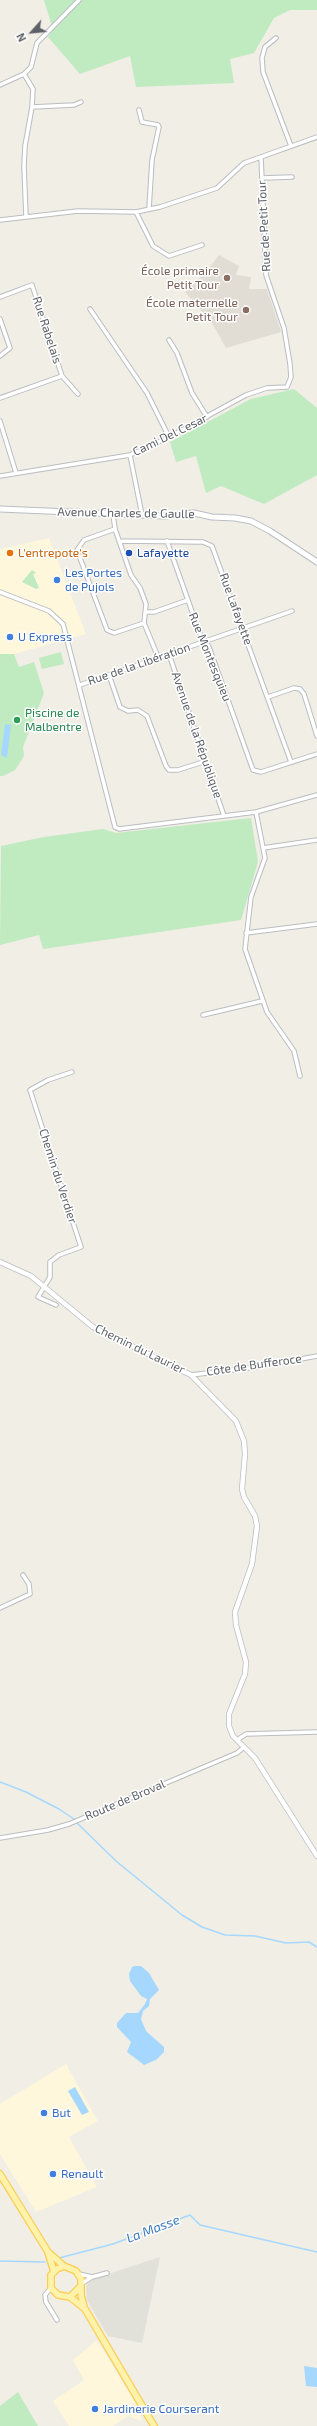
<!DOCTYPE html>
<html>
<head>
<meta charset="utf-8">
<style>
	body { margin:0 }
	#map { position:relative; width:317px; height:2426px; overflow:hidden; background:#f0eee5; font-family:"Exo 2",sans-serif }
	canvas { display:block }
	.north { position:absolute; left:12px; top:12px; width:40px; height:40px; -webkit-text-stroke:3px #fff; paint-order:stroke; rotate:243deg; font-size:11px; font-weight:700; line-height:16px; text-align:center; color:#5d6167 }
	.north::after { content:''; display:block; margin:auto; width:14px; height:18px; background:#5d6167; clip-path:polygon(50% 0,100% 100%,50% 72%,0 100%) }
</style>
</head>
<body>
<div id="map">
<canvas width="317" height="2426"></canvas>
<div class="north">N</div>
</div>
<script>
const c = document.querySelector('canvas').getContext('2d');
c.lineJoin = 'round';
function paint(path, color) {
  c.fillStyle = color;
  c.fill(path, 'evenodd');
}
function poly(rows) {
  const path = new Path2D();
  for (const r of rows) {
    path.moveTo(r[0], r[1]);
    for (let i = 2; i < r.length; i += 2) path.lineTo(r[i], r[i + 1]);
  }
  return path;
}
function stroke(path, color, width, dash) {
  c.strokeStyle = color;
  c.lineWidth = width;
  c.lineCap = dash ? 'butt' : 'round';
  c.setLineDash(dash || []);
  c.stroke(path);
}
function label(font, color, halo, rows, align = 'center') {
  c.font = font + ' "Exo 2",sans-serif';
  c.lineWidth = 3;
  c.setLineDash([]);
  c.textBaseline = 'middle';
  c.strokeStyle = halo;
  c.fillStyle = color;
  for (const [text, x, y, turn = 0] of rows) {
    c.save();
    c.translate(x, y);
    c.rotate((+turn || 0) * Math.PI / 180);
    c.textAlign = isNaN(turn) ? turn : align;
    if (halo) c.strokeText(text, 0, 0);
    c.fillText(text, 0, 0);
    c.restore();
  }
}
const commercial = poly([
	[49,538,86,634,14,654,0,654,0,549],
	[66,2064,98,2121,69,2137,97,2187,36,2212,0,2154,0,2104],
	[97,2340,140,2411,141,2421,128,2416,113,2426,69,2426,53,2401,84,2380,73,2360]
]);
const industrial = poly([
	[160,2257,142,2343,108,2336,87,2300,86,2286,90,2280]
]);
const education = poly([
	[219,255,239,266,236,275,251,277,249,289,267,289,281,332,226,348,212,323,185,292,206,272]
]);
const green = poly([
	[44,0,317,0,317,10,290,10,274,18,254,53,230,59,234,83,136,87,130,56,80,74,48,37,53,30],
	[294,389,317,408,317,475,264,504,221,486,206,493,196,456,176,462,170,442,251,399],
	[32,570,36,573,33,574,39,588,36,589,22,582],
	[61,652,64,664,42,669,39,658],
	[0,654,14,654,19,667,34,662,44,693,23,747,24,756,15,770,3,776,0,776],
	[251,818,258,862,241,920,43,949,39,935,0,945,1,846,44,837,103,829,116,833],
	[18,2392,38,2426,0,2426,0,2406]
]);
const water = poly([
	[5,724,11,725,7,758,1,755],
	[135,1966,141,1966,149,1973,159,1990,150,1999,149,2006,143,2011,141,2019,146,2031,164,2047,164,2052,156,2060,144,2065,127,2052,131,2042,117,2027,117,2023,126,2013,138,2013,145,2004,147,1999,141,1996,130,1981,129,1974,132,1967],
	[75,2087,89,2112,82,2115,68,2091],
	[304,2366,317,2368,317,2387,306,2386]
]);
const stream = poly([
	[0,1782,26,1792,59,1809,74,1819],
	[76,1822,116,1861,182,1915,202,1927,225,1935,255,1936,286,1943,309,1942,317,1947],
	[59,2258,113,2244,190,2215,200,2225,317,2252],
	[0,2261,45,2262]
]);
const minor = poly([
	[276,38,265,47,262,58,263,72,291,146],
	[24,74,33,89,32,107,25,146,24,166,26,216],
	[0,85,24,74,31,67,37,43,79,0],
	[32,107,74,105,81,102],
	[139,110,142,122,158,125,159,127,152,160,149,209],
	[262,178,292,177],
	[136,212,153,246,169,256,202,245],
	[0,220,78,211,136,212,160,207,217,188,244,163,317,137],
	[0,297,32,285,62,376,0,398],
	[90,309,147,393,169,437],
	[0,319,10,348,0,356],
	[169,340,177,353,192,393,207,417],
	[62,376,78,394],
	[0,421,16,473],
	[130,455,142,515],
	[0,476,130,455,169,437,246,395,267,388,287,387,291,377,290,364,284,328,266,275,261,157],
	[113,514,115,529,131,575,140,588,146,604,144,623,158,657],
	[115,529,84,540,77,550,107,630,114,633,144,623],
	[119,541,203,542,212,546,291,762],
	[167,541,200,634,209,647,253,770,261,772,317,754],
	[0,592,49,611,63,624,115,827,119,829,256,812,317,795],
	[146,612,154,612,188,600],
	[169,654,224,816],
	[109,675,120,707,128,711,138,710,147,716,166,766,169,770,178,770,206,761],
	[80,685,292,611],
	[268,697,294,688,300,689,304,694,317,736],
	[256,812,265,858,251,897,245,949,267,1012,294,1051,300,1076],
	[263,848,317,840],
	[246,933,317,924],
	[203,1015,262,1001],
	[56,1305,38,1297,50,1277,50,1262,59,1255,81,1247,30,1090,48,1080,72,1072],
	[191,1375,264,1366,317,1356],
	[0,1608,30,1594,29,1584,23,1575],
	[237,1740,246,1734,317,1732],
	[0,1838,48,1830,69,1824,237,1753,244,1747],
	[79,2274,92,2277,81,2284],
	[92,2277,107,2273],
	[51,2288,45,2295,46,2302,57,2320]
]);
const tertiary = poly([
	[0,1262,31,1276,93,1327,191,1375,236,1421,244,1441,245,1454,242,1489,244,1497,255,1516,257,1526,252,1564,235,1612,236,1625,246,1662,245,1674,229,1714,229,1726,233,1736,255,1758,317,1856]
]);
const secondary = poly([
	[0,509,164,516,194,513,212,517,235,518,251,521,270,531,317,562]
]);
const primary = poly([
	[0,2174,48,2252,54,2272],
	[48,2252,64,2266],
	[80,2287,70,2297,58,2295,51,2288,51,2275,57,2269,64,2266,76,2271,81,2279,81,2295,84,2307],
	[70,2297,85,2309,154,2426]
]);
const markers = [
	[227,278,4,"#8d6e63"],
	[246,310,4,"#8d6e63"],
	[10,553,4,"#e8710a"],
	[129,553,4,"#1a4fb4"],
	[57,580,4,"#3f7fe0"],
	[10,637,4,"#3f7fe0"],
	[17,720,4,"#2e9e5b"],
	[44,2113,4,"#3f7fe0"],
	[53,2174,4,"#3f7fe0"],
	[95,2409,4,"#3f7fe0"]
];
const streetNames = [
	["Rue de Petit Tour",264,226,-93],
	["Rue Rabelais",47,330,72],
	["Cami Del Cesar",170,435,-26],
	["Avenue Charles de Gaulle",126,513,1],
	["Rue Lafayette",236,609,70],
	["Rue Montesquieu",210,657,68],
	["Rue de la Libération",139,664,-19],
	["Avenue de la République",197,735,71],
	["Chemin du Verdier",58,1176,72],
	["Chemin du Laurier",140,1349,26],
	["Côte de Bufferoce",254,1365,-8],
	["Route de Broval",125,1800,-23]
];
const educationNames = [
	["École primaire",219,271],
	["Petit Tour",219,285],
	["École maternelle",238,303],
	["Petit Tour",238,317]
];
const foodNames = [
	["L'entrepote's",18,553]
];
const transitNames = [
	["Lafayette",137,553]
];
const shopNames = [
	["Les Portes",65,573],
	["de Pujols",65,587],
	["U Express",18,637],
	["But",52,2113],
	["Renault",61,2174],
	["Jardinerie Courserant",103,2409]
];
const leisureNames = [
	["Piscine de",25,713],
	["Malbentre",25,727]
];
const waterNames = [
	["La Masse",153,2229,-21]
];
paint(commercial, '#fff7db');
paint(industrial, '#e1e0d9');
paint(education, '#e1ddd4');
paint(green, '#c0eac0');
paint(water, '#a6d8ff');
stroke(stream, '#a6d8ff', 1.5);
stroke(minor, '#babdc2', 5.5);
stroke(tertiary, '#babdc2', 6);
stroke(secondary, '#babec4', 7);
stroke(primary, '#fccd52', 8);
stroke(minor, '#fff', 3.5);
stroke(tertiary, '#fff', 4.5);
stroke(secondary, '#fff', 5);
stroke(primary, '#fff2ab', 5.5);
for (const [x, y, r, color] of markers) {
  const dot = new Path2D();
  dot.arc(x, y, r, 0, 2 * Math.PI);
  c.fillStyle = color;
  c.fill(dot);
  stroke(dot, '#fff', 1.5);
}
label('12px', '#5d6167', '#fff', streetNames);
label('12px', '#785e54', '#fff', educationNames, 'right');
label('12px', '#c56008', '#fff', foodNames, 'left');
label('12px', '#164399', '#fff', transitNames, 'left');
label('12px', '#366cbe', '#fff', shopNames, 'left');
label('12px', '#27864d', '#fff', leisureNames, 'left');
label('italic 13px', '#3a78ba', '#fff', waterNames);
</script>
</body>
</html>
